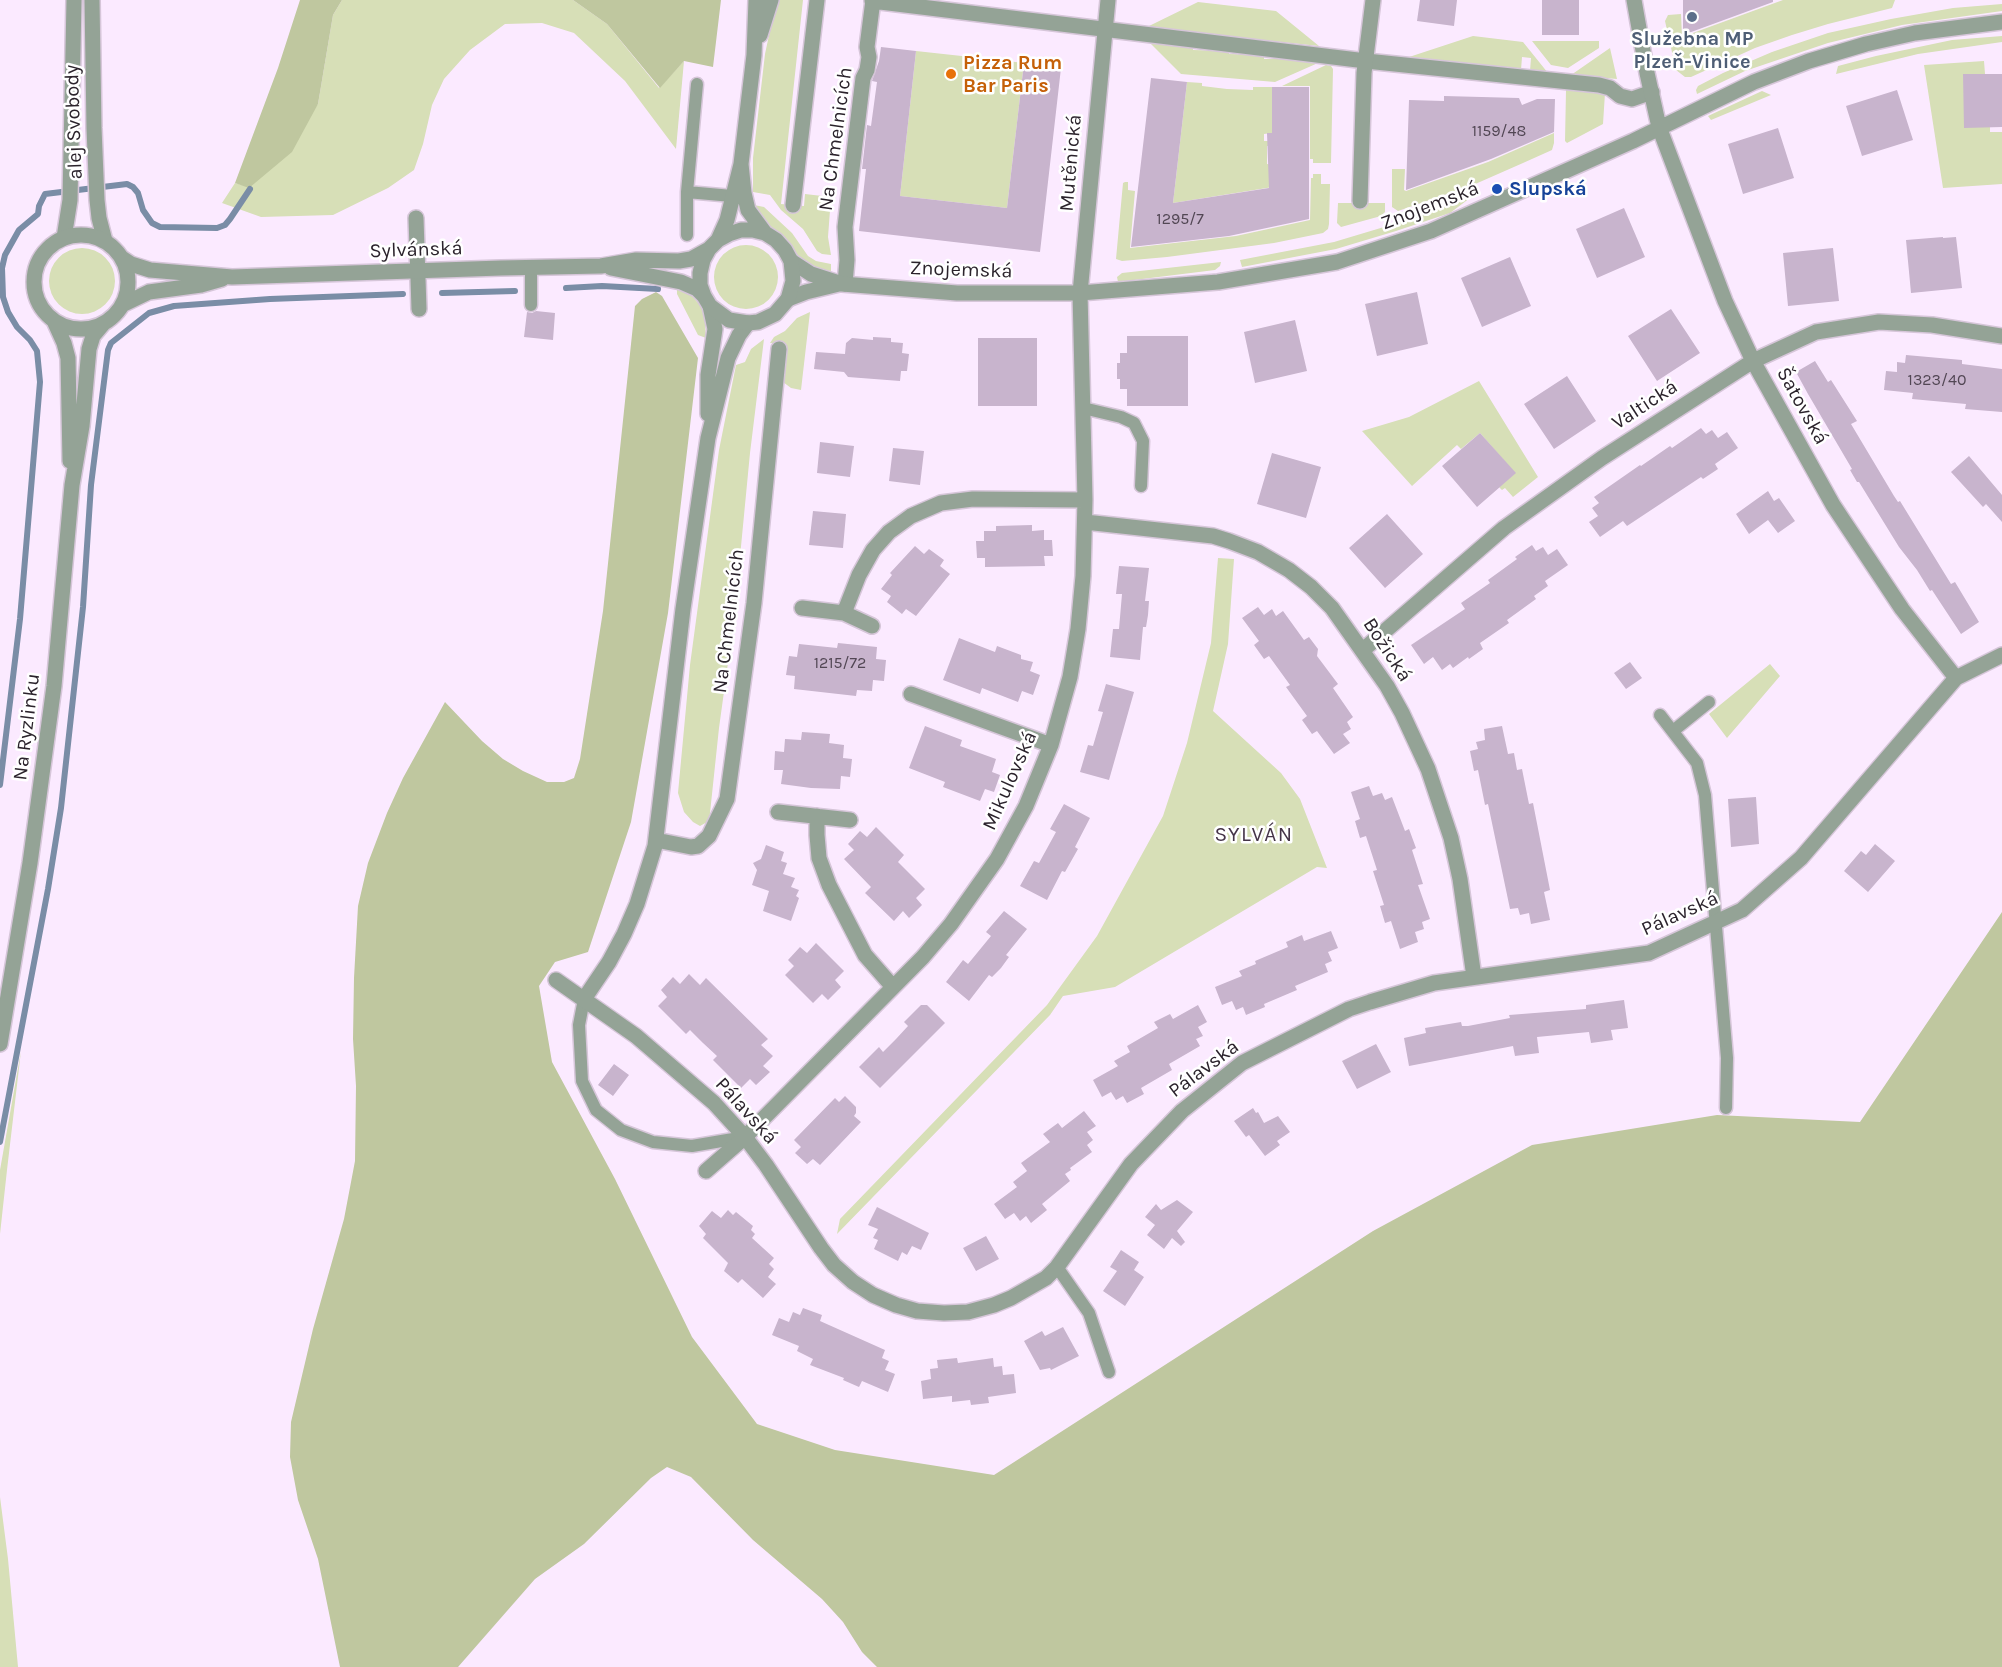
<!DOCTYPE html>
<html>
<head>
<meta charset="utf-8">
<style>
	body { margin:0 }
	canvas { display:block; background:#fbeaff }
</style>
</head>
<body>
<canvas width="2002" height="1667"></canvas>
<script>
const c = document.querySelector('canvas').getContext('2d');
c.lineJoin = 'round';
function paint(path, color) {
  c.fillStyle = color;
  c.fill(path, 'evenodd');
}
function poly(rows) {
  const path = new Path2D();
  for (const r of rows) {
    if (r.length === 3) {
      path.moveTo(r[0] + r[2], r[1]);
      path.arc(r[0], r[1], r[2], 0, 2 * Math.PI);
      continue;
    }
    path.moveTo(r[0], r[1]);
    for (let i = 2; i < r.length; i += 2) path.lineTo(r[i], r[i + 1]);
  }
  return path;
}
function stroke(path, color, width, dash) {
  c.strokeStyle = color;
  c.lineWidth = width;
  c.lineCap = dash ? 'butt' : 'round';
  c.setLineDash(dash || []);
  c.stroke(path);
}
function label(font, color, halo, rows, align = 'center') {
  c.font = font + ' Karla,sans-serif';
  c.lineWidth = 5;
  c.setLineDash([]);
  c.textBaseline = 'middle';
  c.strokeStyle = halo;
  c.fillStyle = color;
  for (const [text, x, y, turn = 0] of rows) {
    c.save();
    c.translate(x, y);
    c.rotate((+turn || 0) * Math.PI / 180);
    c.textAlign = isNaN(turn) ? turn : align;
    if (halo) c.strokeText(text, 0, 0);
    c.fillText(text, 0, 0);
    c.restore();
  }
}
const green = poly([
	[342,0,573,0,607,24,659,88,684,61,676,149,625,81,574,33,542,23,505,24,470,50,444,79,432,105,423,144,414,170,388,188,333,215,261,217,222,203,235,183,249,187,318,104,333,15],
	[779,0,803,0,781,204,804,206,805,194,831,197,828,237,831,255,822,254,817,251,803,229,781,210,770,195,753,192,753,158,765,54,772,21],
	[1783,0,1895,0,1892,8,1828,24,1792,35,1755,48,1691,77,1685,77,1676,70,1665,21,1668,15,1681,14,1682,37],
	[1198,2,1276,11,1319,46,1150,28,1149,26],
	[2002,4,2002,11,1902,25,1828,43,1745,71,1697,94,1696,90,1698,86,1723,73,1772,52,1828,33,1891,19,1953,8],
	[1473,36,1523,42,1548,73,1530,71,1531,58,1522,57,1521,70,1406,58],
	[2002,36,2002,42,1918,54,1836,74,1838,66,1876,56,1952,40],
	[1148,41,1193,45,1193,50,1229,51,1229,54,1264,55,1264,59,1318,58,1320,60,1318,63,1275,82,1181,74],
	[1532,41,1599,41,1599,48,1568,68,1551,65],
	[1610,48,1617,79,1571,75],
	[916,51,989,59,989,64,1006,66,1007,61,1024,63,1007,208,900,196],
	[1984,61,1985,74,1964,74,1990,127,1990,132,2002,132,2002,184,1943,188,1924,65],
	[1326,65,1331,66,1333,69,1331,163,1313,163,1313,159,1310,159,1310,86,1282,86],
	[1187,82,1202,83,1202,86,1227,89,1253,90,1253,87,1272,87,1272,133,1264,134,1264,141,1273,141,1272,146,1267,146,1267,164,1273,165,1273,187,1173,203],
	[1566,90,1605,93,1603,124,1567,143,1565,141],
	[1762,91,1771,95,1711,120,1708,116],
	[1554,133,1554,143,1552,150,1523,163,1473,185,1398,211,1392,207,1392,169,1405,169,1404,190,1406,191,1488,162],
	[1313,174,1321,174,1321,184,1330,184,1329,224,1328,229,1323,233,1274,243,1167,257,1122,261,1116,259,1123,183,1125,182,1128,182,1128,190,1135,191,1130,248,1236,236,1310,220,1311,178,1313,178],
	[1470,198,1450,213,1396,231,1336,249,1242,267,1240,260,1334,242,1394,224],
	[1338,203,1385,203,1385,212,1381,216,1341,227,1337,223],
	[754,205,764,207,792,233,808,256,816,261,831,264,831,271,818,270,801,260,784,238,766,224],
	[746,277,32],
	[82,281,33],
	[1221,262,1220,266,1215,270,1118,282,1117,277,1122,273],
	[677,287,691,295,701,306,705,320,706,338,698,335,677,294],
	[810,312,801,390,791,388,783,382,787,345,770,343,774,337,785,331,797,318],
	[764,339,750,453,734,619,719,728,710,813,709,821,700,826,693,822,684,812,678,793,690,665,719,450,736,365,745,362,751,349],
	[1479,381,1538,477,1513,497,1505,488,1502,490,1499,487,1515,473,1480,433,1461,449,1457,445,1412,486,1362,431,1409,417],
	[1218,558,1234,559,1228,644,1213,711,1281,773,1300,799,1327,868,1317,867,1115,987,1063,996,1050,1015,837,1234,840,1219,1047,1005,1097,936,1163,816,1187,743,1211,643],
	[1770,664,1780,676,1727,738,1709,714],
	[21,1051,7,1170,0,1234,0,1170],
	[0,1497,8,1559,18,1667,0,1667]
]);
const forest = poly([
	[300,0,342,0,333,15,318,104,292,152,249,188,235,183,278,68],
	[573,0,721,0,713,67,684,61,660,88,607,24],
	[656,292,662,296,698,358,668,613,631,822,588,952,555,962,539,986,552,1062,615,1179,692,1337,757,1424,835,1450,994,1475,1373,1231,1532,1145,1717,1115,1860,1122,2002,912,2002,1667,877,1667,862,1652,843,1622,822,1599,753,1540,691,1477,667,1467,651,1478,584,1544,535,1579,458,1667,340,1667,318,1559,298,1500,290,1457,291,1422,313,1329,344,1219,355,1161,356,1086,353,1039,354,978,358,906,368,863,387,813,403,778,445,702,482,741,503,759,523,771,547,782,564,782,574,778,580,759,603,611,635,306,642,299]
]);
const stream = poly([
	[566,288,602,286,658,289],
	[442,293,515,291],
	[0,785,20,619,40,382,37,351,30,340,17,327,8,312,3,297,2,268,5,255,19,230,38,214,39,206,45,194,127,184,133,187,138,193,143,210,152,223,160,227,217,228,225,225,230,219,250,189],
	[0,1142,48,889,61,808,83,607,91,485,108,350,111,343,149,313,174,306,270,299,403,294]
]);
const building = poly([
	[1420,0,1457,0,1454,26,1417,21],
	[1542,0,1579,0,1579,35,1542,35],
	[1683,0,1773,0,1773,2,1683,35],
	[881,47,916,51,900,196,1007,208,1024,63,1061,68,1040,252,859,231,866,169,862,169,867,125,871,126,877,82,872,81,879,61],
	[1963,74,2002,74,2002,127,1964,128],
	[1151,78,1187,82,1173,203,1269,188,1267,133,1272,133,1272,87,1309,87,1309,219,1229,236,1131,247],
	[1897,90,1913,140,1862,156,1846,106],
	[1444,96,1519,98,1522,105,1537,99,1555,99,1554,132,1491,159,1406,190,1409,100,1444,101],
	[1778,128,1794,178,1743,194,1728,144],
	[1624,208,1645,257,1597,278,1576,229],
	[1943,237,1943,238,1956,237,1962,288,1911,293,1906,240],
	[1833,248,1839,301,1788,306,1783,253],
	[1510,257,1531,306,1482,327,1461,278],
	[1417,292,1428,344,1377,356,1365,304],
	[1671,309,1700,353,1657,381,1628,336],
	[536,311,555,313,553,340,524,337,527,312,532,313],
	[1295,320,1307,371,1255,383,1244,332],
	[1127,336,1188,336,1188,406,1127,406,1127,389,1120,389,1120,379,1117,379,1117,363,1120,363,1120,353,1127,353],
	[873,337,891,338,891,342,903,343,902,353,909,354,907,371,901,371,900,381,848,377,844,372,814,369,816,352,845,354,846,343,852,338,873,340],
	[978,338,1037,338,1037,406,978,406],
	[1906,355,1962,360,1962,364,2002,369,2002,412,1965,409,1966,404,1912,399,1913,393,1884,390,1886,371,1897,372,1897,362,1905,363],
	[1815,361,1828,382,1831,380,1857,421,1851,424,1894,496,1898,502,1900,501,1951,584,1955,582,1979,622,1961,634,1932,590,1930,591,1917,570,1899,547,1859,482,1857,482,1850,470,1852,469,1808,394,1796,372],
	[1567,376,1596,421,1554,449,1524,404],
	[1701,428,1706,434,1712,430,1718,438,1727,432,1738,448,1715,464,1718,469,1703,479,1701,477,1627,526,1623,521,1600,537,1589,522,1598,516,1592,508,1599,503,1594,497,1640,465,1641,466,1670,446,1672,448],
	[1480,433,1516,473,1477,507,1442,466],
	[820,442,854,446,850,477,817,473],
	[893,448,924,451,920,485,889,481],
	[1272,453,1321,467,1306,518,1257,504],
	[1969,456,2002,495,2002,522,1986,504,1983,507,1951,472],
	[1768,491,1774,501,1779,498,1795,521,1778,533,1768,520,1749,534,1736,514],
	[813,511,846,514,843,548,809,545],
	[1387,514,1423,554,1385,588,1349,548],
	[1032,525,1032,531,1044,530,1044,540,1052,540,1053,556,1044,556,1045,566,985,567,985,558,977,558,976,541,984,541,984,531,996,531,996,526],
	[1532,545,1536,551,1543,547,1548,555,1557,549,1568,565,1545,581,1548,586,1534,596,1536,599,1507,620,1509,623,1480,643,1483,649,1469,659,1468,657,1453,668,1450,664,1442,670,1433,657,1424,664,1411,645,1465,609,1461,603,1490,583,1488,580,1517,559,1515,557],
	[915,546,924,554,929,549,944,560,940,566,950,574,916,616,906,609,902,614,887,602,891,596,881,589,892,575,890,573],
	[1119,566,1149,568,1145,601,1149,601,1148,615,1146,627,1143,627,1140,660,1110,657,1113,629,1119,629,1122,594,1116,594],
	[1258,607,1264,615,1272,609,1276,616,1283,611,1304,640,1309,637,1318,649,1317,656,1338,684,1333,688,1353,717,1347,722,1351,729,1343,734,1350,743,1334,754,1317,731,1312,734,1302,720,1307,716,1286,687,1290,685,1269,656,1264,659,1254,645,1259,641,1242,618],
	[959,638,995,652,997,646,1021,655,1021,659,1033,662,1030,671,1040,675,1033,695,1022,691,1018,702,982,688,980,694,943,680],
	[838,643,877,647,876,659,886,660,884,681,873,680,872,691,857,690,856,696,794,689,795,676,786,675,789,656,797,657,799,644,837,648],
	[1630,662,1642,678,1626,689,1614,673],
	[1106,684,1134,692,1109,780,1080,772,1088,745,1093,746,1103,712,1098,711],
	[925,726,962,740,960,746,996,759,992,772,1000,775,994,792,985,789,980,801,943,787,945,782,909,768],
	[1502,726,1508,754,1514,753,1517,770,1522,769,1529,804,1533,803,1550,890,1544,892,1550,920,1531,924,1529,913,1520,915,1518,908,1510,909,1488,804,1485,805,1478,770,1474,771,1470,751,1478,749,1476,742,1485,740,1484,729],
	[802,732,830,734,829,743,844,745,843,758,852,759,850,777,841,776,840,789,811,788,781,784,783,770,774,770,775,751,784,752,785,739,801,740],
	[1369,786,1373,796,1382,793,1385,800,1392,797,1405,831,1409,829,1416,848,1412,850,1423,884,1418,885,1430,919,1422,922,1424,929,1415,932,1418,942,1400,949,1391,921,1385,923,1380,906,1384,905,1373,871,1377,870,1366,836,1360,838,1355,821,1360,819,1351,792],
	[1756,797,1759,844,1731,847,1728,799],
	[1064,804,1090,818,1075,847,1078,849,1065,872,1062,871,1047,900,1020,886,1034,861,1039,863,1056,832,1050,829],
	[876,827,904,855,898,862,925,889,916,898,922,905,909,918,903,911,894,921,865,893,871,887,844,859,854,850,848,844,860,831,867,837],
	[1875,844,1895,861,1868,892,1844,871,1861,851,1866,855],
	[766,845,784,852,781,861,787,863,783,874,795,878,791,887,799,890,796,896,799,898,791,921,763,911,769,891,752,885,757,870,753,863,761,859],
	[1004,911,1027,929,1006,955,1009,957,1001,968,992,977,989,975,969,1001,946,982,963,960,968,964,991,936,986,932],
	[1331,931,1338,948,1328,952,1332,961,1325,964,1328,972,1295,986,1297,990,1264,1004,1265,1007,1246,1015,1243,1007,1236,1010,1232,1001,1222,1005,1215,987,1242,976,1239,971,1256,964,1255,961,1288,947,1286,942,1302,935,1304,941],
	[816,943,844,971,835,980,841,987,828,1000,822,994,813,1003,785,975,794,966,788,960,800,947,807,953],
	[689,974,700,985,706,978,768,1039,761,1045,773,1056,763,1066,770,1072,756,1085,750,1079,741,1088,713,1060,717,1056,703,1043,690,1030,686,1034,658,1006,667,997,661,990,673,977,680,984],
	[1624,1000,1628,1028,1611,1030,1613,1040,1591,1043,1589,1032,1537,1037,1539,1053,1515,1056,1513,1046,1409,1066,1404,1038,1426,1033,1425,1028,1461,1022,1462,1026,1468,1026,1510,1018,1509,1015,1586,1009,1586,1005],
	[921,1005,927,1005,945,1023,880,1088,859,1067,879,1047,883,1052,896,1039,908,1026,904,1022],
	[1198,1005,1207,1022,1198,1027,1203,1036,1196,1039,1200,1046,1169,1064,1172,1070,1141,1088,1144,1094,1127,1103,1123,1096,1116,1100,1111,1092,1102,1097,1093,1080,1118,1066,1114,1061,1130,1052,1127,1046,1158,1028,1154,1022,1170,1014,1173,1019],
	[1376,1044,1391,1072,1357,1089,1342,1061],
	[614,1064,629,1075,613,1096,598,1085],
	[845,1096,856,1107,856,1113,854,1116,861,1122,820,1165,813,1159,807,1164,795,1153,801,1147,794,1140,835,1098,839,1102],
	[1253,1108,1256,1113,1258,1112,1264,1123,1278,1116,1290,1132,1277,1141,1280,1145,1265,1156,1249,1135,1246,1137,1234,1121],
	[1084,1111,1096,1126,1087,1132,1093,1140,1087,1145,1092,1152,1070,1168,1071,1170,1065,1174,1070,1181,1042,1204,1047,1210,1031,1223,1026,1216,1020,1221,1014,1213,1005,1219,994,1204,1017,1187,1013,1182,1027,1171,1021,1163,1050,1142,1043,1134,1058,1123,1062,1128],
	[1177,1200,1193,1212,1177,1231,1185,1242,1181,1246,1172,1238,1164,1249,1147,1235,1155,1225,1145,1217,1156,1204,1161,1210],
	[877,1207,929,1233,921,1250,912,1246,907,1255,902,1252,898,1261,874,1249,878,1240,873,1238,878,1229,868,1225],
	[728,1210,733,1215,736,1212,753,1226,751,1230,755,1234,752,1238,774,1258,769,1264,774,1269,768,1277,776,1284,763,1298,742,1279,738,1283,724,1271,728,1263,703,1238,706,1234,699,1226,712,1211,721,1218],
	[986,1236,999,1259,976,1271,963,1248],
	[1121,1250,1139,1262,1134,1270,1144,1277,1125,1306,1103,1291,1117,1271,1110,1267],
	[803,1308,822,1315,820,1321,885,1350,882,1358,889,1361,885,1370,895,1374,888,1392,862,1381,859,1387,843,1380,844,1378,810,1365,813,1359,797,1351,799,1346,772,1335,779,1318,789,1322,793,1312,800,1315],
	[1063,1327,1079,1356,1051,1370,1050,1368,1040,1370,1024,1341,1042,1331,1045,1336],
	[957,1358,958,1363,993,1358,994,1367,1002,1366,1003,1375,1014,1374,1016,1393,988,1397,989,1403,971,1405,970,1400,952,1402,952,1396,923,1399,921,1381,931,1379,930,1369,938,1368,937,1360]
]);
const service = poly([
	[687,192,732,196],
	[687,235,687,192,697,84],
	[531,267,531,305],
	[1083,408,1121,417,1134,423,1143,441,1141,486],
	[1660,715,1697,763,1705,795,1727,1058,1726,1108],
	[1673,731,1709,702],
	[584,999,579,1025,582,1081,596,1110,621,1130,653,1142,692,1146,745,1137],
	[1057,1267,1089,1313,1109,1372]
]);
const pedestrian = poly([
	[872,1,1366,61,1599,85,1610,88,1620,96,1632,99,1652,92],
	[845,284,847,260,845,227,863,78,867,70,869,57,867,47,873,0]
]);
const minor = poly([
	[92,0,94,128,97,200,99,218,105,241],
	[1634,0,1647,73,1659,127,1725,301,1753,361,1833,505,1902,609,1956,678],
	[1360,201,1364,73,1373,0],
	[793,205,817,0],
	[416,218,419,309],
	[64,238,70,200,74,0],
	[791,261,811,274,842,284,957,293,1080,293,1218,282,1337,262,1431,231,1633,141,1754,82,1809,61,1866,44,1915,33,2002,22],
	[788,299,806,292,839,284],
	[708,414,708,375,715,329,710,306],
	[1085,522,1213,536,1229,541,1258,552,1289,570,1311,587,1332,608,1387,686,1402,713,1428,769,1451,838,1460,879,1474,977],
	[802,608,844,613,872,626],
	[844,613,859,575,873,550,889,532,911,516,941,503,973,499,1085,500],
	[1363,650,1504,528,1602,458,1753,361,1816,332,1879,322,1932,325,2002,336],
	[911,694,1051,745],
	[778,812,850,820],
	[817,816,817,835,819,858,829,885,865,955,893,987],
	[656,840,691,847,698,846,709,836,727,799,754,603,779,349],
	[556,980,636,1036,714,1103,745,1137,766,1165,821,1248,834,1265,853,1282,873,1295,896,1305,917,1311,944,1313,968,1312,994,1305,1011,1298,1046,1278,1057,1267,1131,1164,1182,1111,1242,1063,1349,1009,1370,1002,1434,983,1649,953,1742,910,1801,858,1956,678,2002,655],
	[584,999,609,962,624,934,637,904,655,846,683,609,708,438,728,358,739,335,748,323],
	[706,1171,745,1137,923,957,951,924,997,859,1026,806,1051,745,1070,677,1078,629,1083,576,1085,500,1080,293,1108,0]
]);
const tertiary = poly([
	[760,35,771,0],
	[741,164,744,193,748,210,765,233,776,240,785,250,791,261,793,281,788,299,775,314,758,322,748,323,729,320,710,306,704,296,700,285,700,273,703,260,709,249,718,240,727,220,741,164,754,55,756,0],
	[81,282,47],
	[718,240,729,234,741,230,753,230,765,233],
	[122,258,131,264,150,270,232,277,501,268,601,266,636,260,679,261,691,259,709,249],
	[611,268,681,282,697,289,704,296],
	[122,305,149,292,201,285,222,279],
	[54,321,64,343,68,358,70,461],
	[0,1044,30,863,54,686,72,485,82,426,89,349,93,336,104,323]
]);
const markers = [
	[1692,17,6,"#5c6f8a"],
	[951,74,6,"#e8710a"],
	[1497,189,6,"#1a4fb4"]
];
const numberNames = [
	["1159/48",1499,131],
	["1295/7",1180,219],
	["1323/40",1937,380],
	["1215/72",840,663]
];
const serviceNames = [
	["Služebna MP",1692,39],
	["Plzeň-Vinice",1692,62]
];
const foodNames = [
	["Pizza Rum",963,63],
	["Bar Paris",963,86]
];
const streetNames = [
	["alej Svobody",74,122,-92],
	["Na Chmelnicích",836,139,-82],
	["Mutěnická",1071,163,-85],
	["Znojemská",1430,206,-21],
	["Sylvánská",416,250,-2],
	["Znojemská",961,270,2],
	["Valtická",1645,405,-33],
	["Šatovská",1802,406,61],
	["Na Chmelnicích",729,621,-83],
	["Božická",1387,650,57],
	["Na Ryzlinku",27,727,-83],
	["Mikulovská",1010,781,-66],
	["Pálavská",1680,914,-24],
	["Pálavská",1204,1069,-37],
	["Pálavská",746,1111,48]
];
const transitNames = [
	["Slupská",1509,189]
];
const neighbourhoodNames = [
	["SYLVÁN",1254,835]
];
paint(green, '#d7dfb7');
paint(forest, '#bfc79f');
stroke(stream, '#7a8da6', 6);
paint(building, '#c8b4cd');
stroke(service, '#d6c6d9', 15);
stroke(pedestrian, '#d6c6d9', 18);
stroke(minor, '#d6c6d9', 18);
stroke(tertiary, '#d6c6d9', 18);
stroke(service, '#94a396', 12);
stroke(pedestrian, '#94a396', 15);
stroke(minor, '#94a396', 15);
stroke(tertiary, '#94a396', 15);
for (const [x, y, r, color] of markers) {
  const dot = new Path2D();
  dot.arc(x, y, r, 0, 2 * Math.PI);
  c.fillStyle = color;
  c.fill(dot);
  stroke(dot, '#fff', 2);
}
label('16px', '#524754', null, numberNames);
label('bold 20px', '#4e5e75', '#fff', serviceNames);
label('bold 20px', '#c56008', '#fff', foodNames, 'left');
label('20px', '#2b232c', '#fff', streetNames);
label('bold 20px', '#164399', '#fff', transitNames, 'left');
c.letterSpacing = '1.5px';
label('21px', '#453448', '#fff', neighbourhoodNames);
c.letterSpacing = '0px';
</script>
</body>
</html>
